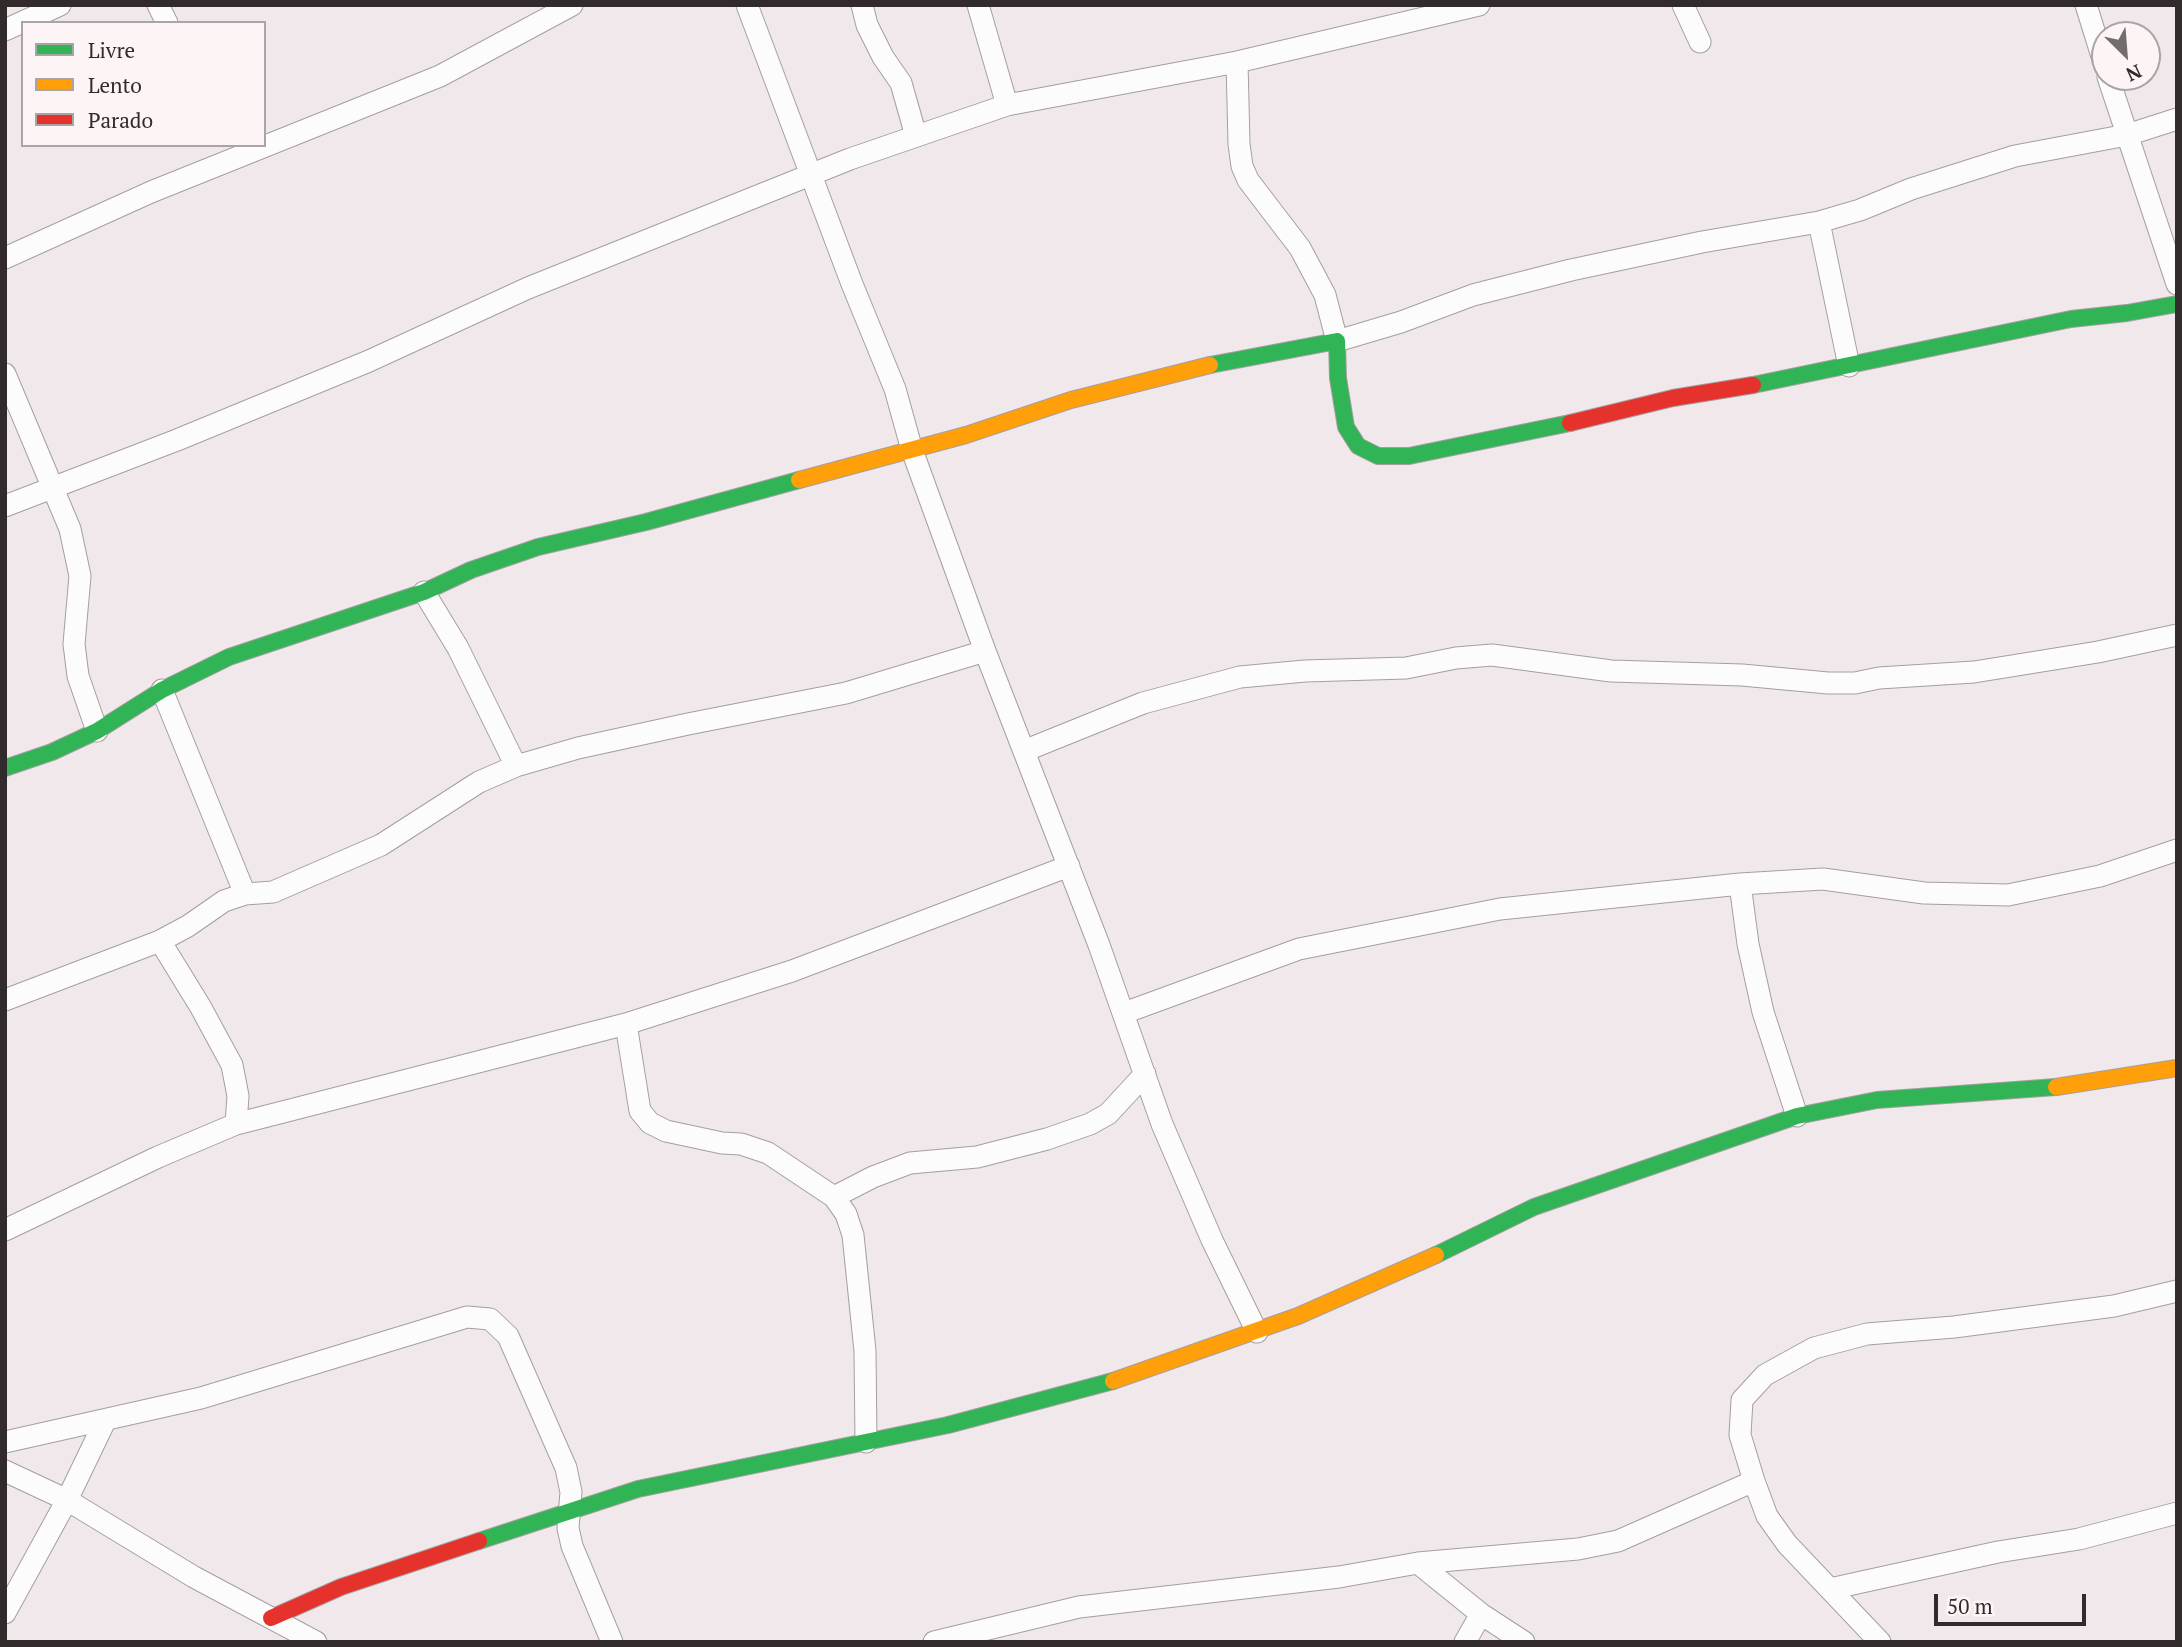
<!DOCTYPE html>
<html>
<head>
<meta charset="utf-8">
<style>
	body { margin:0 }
	#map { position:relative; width:2182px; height:1647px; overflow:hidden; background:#f0e8ea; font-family:"PT Serif",serif }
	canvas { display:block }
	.frame { position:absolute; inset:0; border:7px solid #312b2c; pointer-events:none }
	.legend { position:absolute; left:21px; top:21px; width:245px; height:126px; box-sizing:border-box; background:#fdf4f6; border:2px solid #aba4a5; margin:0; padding:9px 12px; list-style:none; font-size:21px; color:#312b2c }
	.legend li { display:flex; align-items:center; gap:14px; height:35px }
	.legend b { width:35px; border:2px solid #aba4a5 }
	.north { position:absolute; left:2091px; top:21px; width:70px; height:70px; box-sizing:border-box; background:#fdf4f6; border:2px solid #aba4a5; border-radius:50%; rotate:155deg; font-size:19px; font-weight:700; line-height:28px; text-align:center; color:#312b2c }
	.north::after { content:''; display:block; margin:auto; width:24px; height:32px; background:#746d6e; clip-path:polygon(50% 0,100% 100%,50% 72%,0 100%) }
	.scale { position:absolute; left:1934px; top:1594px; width:152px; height:32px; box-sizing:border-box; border:4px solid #312b2c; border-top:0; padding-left:9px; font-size:21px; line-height:24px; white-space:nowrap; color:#312b2c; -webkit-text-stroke:5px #fdf4f6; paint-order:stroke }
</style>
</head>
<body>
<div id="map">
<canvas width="2182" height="1647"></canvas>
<div class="frame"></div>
<ul class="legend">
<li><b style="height:9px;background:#30b455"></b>Livre</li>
<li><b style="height:9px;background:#ff9f0a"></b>Lento</li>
<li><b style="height:9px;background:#e5322d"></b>Parado</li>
</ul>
<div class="north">N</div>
<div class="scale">50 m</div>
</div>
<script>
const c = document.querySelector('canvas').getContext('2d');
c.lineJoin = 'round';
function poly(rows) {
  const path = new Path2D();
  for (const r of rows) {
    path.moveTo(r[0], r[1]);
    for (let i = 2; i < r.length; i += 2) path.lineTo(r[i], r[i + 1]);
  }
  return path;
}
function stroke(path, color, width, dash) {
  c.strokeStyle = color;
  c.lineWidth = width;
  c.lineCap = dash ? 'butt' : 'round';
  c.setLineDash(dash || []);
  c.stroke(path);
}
const street = poly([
	[158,5,167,23],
	[747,5,852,284,895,389,912,450,985,651,1099,945,1162,1124,1212,1240,1257,1332],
	[862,5,867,25,883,57,901,83,916,136],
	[978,5,1007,105],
	[1683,5,1700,42],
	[2086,5,2105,66],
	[5,30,60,5],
	[1237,62,1239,144,1242,166,1248,180,1300,248,1325,295,1337,341,1401,322,1473,295,1571,270,1702,242,1819,222,1860,210,1911,189,2015,156,2127,135,2177,119],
	[2108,77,2177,284],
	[1819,222,1849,366],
	[5,258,151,192,440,76,572,5],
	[5,374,70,529,80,576,74,644,78,676,97,731],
	[5,506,177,440,369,361,528,288,850,159,1007,105,1237,62,1479,5],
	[424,592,458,648,516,766],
	[162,690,245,894],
	[1024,751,1143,703,1240,677,1305,671,1406,668,1456,658,1492,655,1611,671,1742,675,1828,683,1855,683,1879,678,1974,672,2098,652,2177,635],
	[1740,884,1748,944,1763,1012,1797,1116],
	[160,941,200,1006,232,1065,238,1096,236,1124],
	[5,1000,160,941,188,926,224,901,245,894,273,892,381,845,479,782,516,766,578,748,688,724,846,693,985,651],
	[1124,1013,1299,949,1500,909,1740,884,1823,879,1924,893,2008,895,2100,876,2177,850],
	[626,1024,640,1111,650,1123,666,1131,722,1143,741,1144,768,1153,834,1197,846,1214,853,1235,865,1351,866,1442],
	[834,1197,873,1177,910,1163,977,1157,1047,1139,1090,1124,1108,1114,1145,1074],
	[5,1230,158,1157,236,1124,626,1024,792,971,1069,866],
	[5,1442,201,1398,467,1317,490,1319,508,1336,566,1468,571,1492,568,1528,572,1546,612,1642],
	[5,1471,67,1500,194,1577,316,1642],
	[1754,1481,1740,1435,1742,1400,1765,1375,1814,1348,1867,1334,1954,1327,2114,1306,2177,1291],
	[1418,1563,1481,1614,1524,1642],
	[1830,1589,1998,1552,2079,1539,2177,1513],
	[5,1613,67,1500,105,1421],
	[934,1642,1079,1607,1339,1577,1418,1563,1578,1549,1618,1541,1754,1481,1767,1516,1787,1544,1880,1642],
	[1465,1642,1481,1614]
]);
const fast = poly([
	[1210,365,1337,341,1338,378,1346,427,1358,446,1378,456,1409,456,1570,423],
	[1753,385,2071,319,2127,313,2177,304],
	[5,768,52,752,97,731,162,690,229,657,424,592,471,570,538,547,646,522,799,480],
	[1436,1255,1534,1207,1797,1116,1877,1100,2056,1087],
	[479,1541,638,1489,948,1425,1113,1381]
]);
const slow = poly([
	[799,480,966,435,1071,400,1210,365],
	[2056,1087,2177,1068],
	[1113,1381,1298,1316,1436,1255]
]);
const jam = poly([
	[1570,423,1673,398,1753,385],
	[271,1618,341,1587,479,1541]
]);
stroke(street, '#a59ea0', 23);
stroke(fast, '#a59ea0', 18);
stroke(slow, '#a59ea0', 18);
stroke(jam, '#a59ea0', 18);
stroke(street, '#fdfcfc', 21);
stroke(fast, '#30b455', 16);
stroke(slow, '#ff9f0a', 16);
stroke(jam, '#e5322d', 16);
</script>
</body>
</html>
